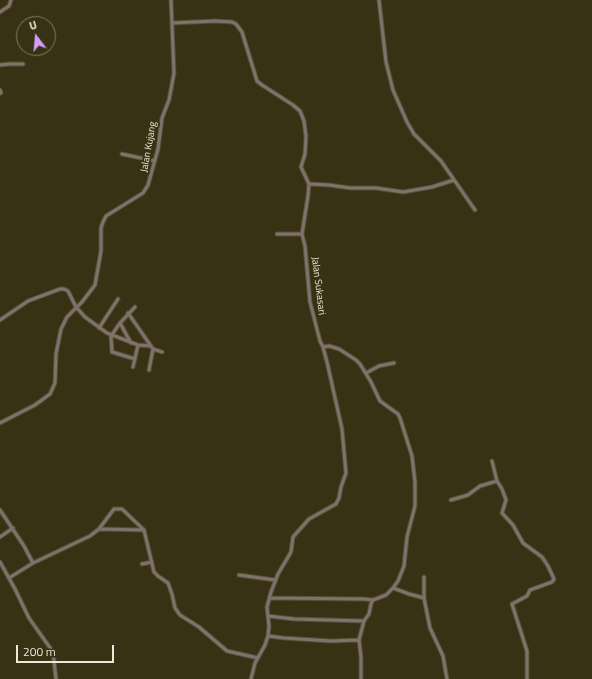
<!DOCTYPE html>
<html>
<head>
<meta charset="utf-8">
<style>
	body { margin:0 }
	#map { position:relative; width:592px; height:679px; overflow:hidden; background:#383215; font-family:"Titillium Web",sans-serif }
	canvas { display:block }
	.north { position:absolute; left:16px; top:16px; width:40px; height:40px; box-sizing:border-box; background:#383215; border:1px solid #807b63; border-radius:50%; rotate:344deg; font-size:11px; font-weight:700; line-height:16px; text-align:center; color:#ece9d8 }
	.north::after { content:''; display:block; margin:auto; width:14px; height:18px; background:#d79bf9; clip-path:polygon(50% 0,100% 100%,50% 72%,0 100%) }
	.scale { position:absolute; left:16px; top:645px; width:98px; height:18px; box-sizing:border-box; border:2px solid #ece9d8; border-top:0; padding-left:5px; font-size:12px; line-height:14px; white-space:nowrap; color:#ece9d8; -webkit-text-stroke:3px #383215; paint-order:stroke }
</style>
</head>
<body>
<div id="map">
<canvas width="592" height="679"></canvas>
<div class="north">U</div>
<div class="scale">200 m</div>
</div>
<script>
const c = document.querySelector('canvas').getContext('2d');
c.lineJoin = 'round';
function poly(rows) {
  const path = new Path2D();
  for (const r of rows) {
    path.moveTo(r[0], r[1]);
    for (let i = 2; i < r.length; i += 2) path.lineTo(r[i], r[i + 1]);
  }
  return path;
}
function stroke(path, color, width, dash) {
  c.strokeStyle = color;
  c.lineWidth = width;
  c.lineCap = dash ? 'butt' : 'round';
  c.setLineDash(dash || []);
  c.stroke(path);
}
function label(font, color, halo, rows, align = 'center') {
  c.font = font + ' "Titillium Web",sans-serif';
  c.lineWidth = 4;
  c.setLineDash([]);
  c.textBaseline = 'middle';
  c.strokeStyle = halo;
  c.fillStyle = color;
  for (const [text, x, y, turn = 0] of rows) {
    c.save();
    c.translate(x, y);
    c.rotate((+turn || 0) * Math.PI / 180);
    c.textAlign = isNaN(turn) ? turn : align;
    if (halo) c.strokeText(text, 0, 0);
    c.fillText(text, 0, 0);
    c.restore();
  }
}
const minor = poly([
	[379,0,386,62,393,90,407,122,414,134,441,161,475,210],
	[0,12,9,6,11,0],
	[172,23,215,21,232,22,236,24,242,32,257,81,262,85,293,105,300,111,304,121,306,136,305,154,301,167,309,184,308,196,302,234,305,246,310,302,320,341,323,347,329,346,339,349,356,360,360,364,371,382,380,401,398,414,400,418,412,456,415,482,415,506,407,537,404,566,398,581,393,588,386,595,373,600,371,604,369,614,364,621,359,640,361,657,361,679],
	[0,65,9,64,23,64],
	[0,90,1,93],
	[122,154,155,161],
	[309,184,329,185,350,188,376,188,403,192,432,187,454,180],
	[277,234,302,234],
	[128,313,151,346],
	[0,320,28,301,60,289,64,289,68,291,76,307,85,317,107,333,138,345,151,346,153,349,162,352],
	[120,323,135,307],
	[99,328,118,299],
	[131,343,120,323,111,336,112,352,135,359],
	[133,367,138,345],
	[149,370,153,349],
	[366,373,379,366,394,363],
	[0,423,35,405,50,394,55,383,56,354,61,329,67,317,82,302,95,285,101,251,101,228,103,222,106,216,143,193,148,185,158,149,162,118,169,100,172,84,174,73,171,0],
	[492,461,497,481,502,489,506,500,502,513,513,525,523,543,542,557,548,566,554,579,552,582,530,590,527,596,512,604,527,651,527,679],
	[451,500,468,495,480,486,497,481],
	[0,510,24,546,33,563],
	[99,529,144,530],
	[0,537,13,528],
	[0,562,15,589,29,618,53,652,56,679],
	[142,564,152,562],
	[239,575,275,580],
	[424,577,424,598,430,628,443,656,447,679],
	[9,578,33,563,90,536,99,529,114,509,122,509,144,530,154,572,158,576,168,583,172,594,175,608,180,615,199,627,227,651,258,658],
	[393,588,409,594,424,598],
	[270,598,364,599,373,600],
	[268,616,294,619,364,621],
	[268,636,284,638,331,641,359,640],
	[251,679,255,663,265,645,268,636,269,626,267,607,271,592,278,574,291,552,293,537,309,519,336,504,339,498,341,487,346,473,342,429,327,362,323,347]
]);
const streetNames = [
	["Jalan Kujang",149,147,-80],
	["Jalan Sukasari",318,286,83]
];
stroke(minor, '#554f34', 5);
stroke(minor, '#7f716b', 3);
label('10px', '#ece9d8', '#383215', streetNames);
</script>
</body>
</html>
